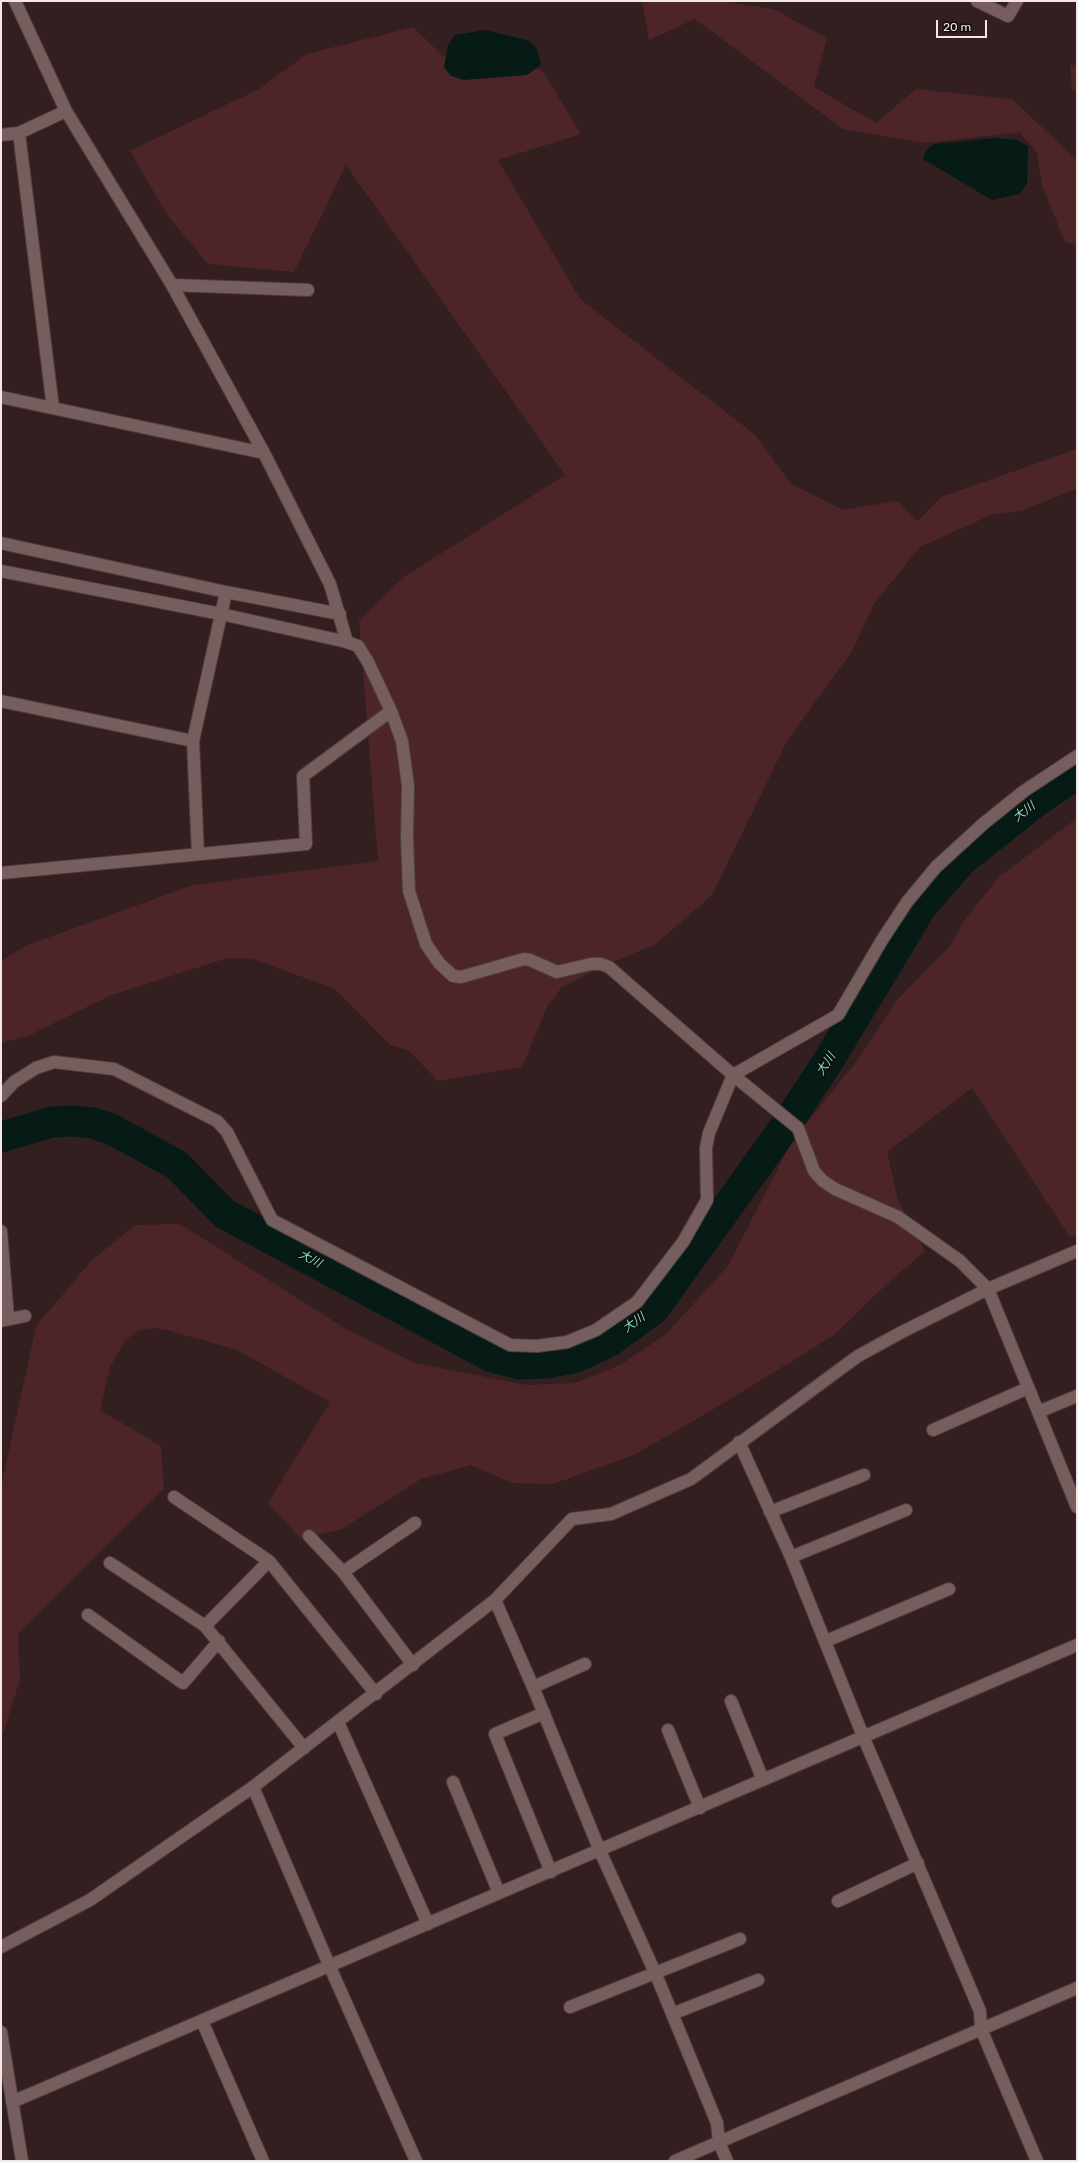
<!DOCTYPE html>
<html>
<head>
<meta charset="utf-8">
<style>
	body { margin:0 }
	#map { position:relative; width:1078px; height:2162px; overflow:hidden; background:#331f20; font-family:Rubik,sans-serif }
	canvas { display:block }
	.frame { position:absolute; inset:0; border:2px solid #f5e7e7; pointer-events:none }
	.scale { position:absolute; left:936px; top:20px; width:51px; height:18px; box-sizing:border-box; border:2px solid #f5e7e7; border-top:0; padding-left:5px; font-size:12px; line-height:14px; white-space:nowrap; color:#f5e7e7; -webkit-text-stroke:3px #140b0c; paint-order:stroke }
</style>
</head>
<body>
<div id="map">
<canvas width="1078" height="2162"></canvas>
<div class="frame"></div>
<div class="scale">20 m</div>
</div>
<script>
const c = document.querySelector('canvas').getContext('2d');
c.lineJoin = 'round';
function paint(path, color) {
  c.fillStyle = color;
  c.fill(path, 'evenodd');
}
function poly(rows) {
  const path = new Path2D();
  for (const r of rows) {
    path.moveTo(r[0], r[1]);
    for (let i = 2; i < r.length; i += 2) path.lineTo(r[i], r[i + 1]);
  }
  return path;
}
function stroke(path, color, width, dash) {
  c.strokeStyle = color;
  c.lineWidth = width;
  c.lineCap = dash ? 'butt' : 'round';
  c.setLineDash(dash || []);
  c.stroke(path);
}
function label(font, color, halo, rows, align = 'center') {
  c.font = font + ' Rubik,"Noto Sans JP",sans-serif';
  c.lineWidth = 3;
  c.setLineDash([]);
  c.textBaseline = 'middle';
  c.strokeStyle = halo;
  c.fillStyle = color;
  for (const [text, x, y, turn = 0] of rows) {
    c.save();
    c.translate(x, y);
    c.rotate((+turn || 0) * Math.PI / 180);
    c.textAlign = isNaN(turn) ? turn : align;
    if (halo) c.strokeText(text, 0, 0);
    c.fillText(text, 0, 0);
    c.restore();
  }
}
const green = poly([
	[642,1,722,1,773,9,827,38,814,87,876,123,916,89,1012,99,1077,160,1077,246,1065,242,1042,185,1037,153,1020,132,924,143,843,129,695,19,649,40],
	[413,27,443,56,542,70,581,134,498,160,580,299,754,434,791,484,843,510,897,501,918,521,941,497,1077,449,1077,488,1022,511,993,514,920,547,874,604,852,651,787,741,712,895,656,944,603,966,561,988,547,1007,522,1067,438,1081,408,1050,390,1045,335,989,253,959,227,958,109,996,28,1036,1,1043,1,961,25,946,193,885,378,861,359,620,404,577,565,475,346,165,294,272,208,264,168,216,130,151,259,89,307,54],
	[1070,65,1077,65,1077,93,1072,89],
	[1077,818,1077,1236,1070,1237,972,1088,887,1152,898,1200,925,1251,890,1281,834,1335,724,1403,634,1455,553,1484,512,1483,471,1465,421,1479,342,1529,301,1539,268,1503,330,1402,237,1350,167,1330,153,1328,137,1331,125,1341,110,1367,100,1410,161,1446,164,1489,18,1634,20,1680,1,1739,1,1487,36,1326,92,1260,135,1225,180,1224,346,1329,415,1363,527,1385,575,1383,620,1365,665,1335,728,1266,792,1141,857,1061,897,1000,949,947,964,921,999,877]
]);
const water = poly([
	[485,30,530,41,537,49,541,65,527,75,464,80,451,76,444,67,448,45,455,35],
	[995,138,1017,140,1028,146,1027,184,1019,194,992,200,923,159,926,150,934,144]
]);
const river = poly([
	[1,1137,52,1122,73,1121,93,1123,113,1130,177,1165,225,1214,492,1357,520,1364,546,1363,574,1358,610,1341,654,1309,784,1128,827,1063,922,906,961,861,1038,800,1077,774]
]);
const minor = poly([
	[15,1,66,111,172,285,264,453,330,584,347,642],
	[977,1,1008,16,1017,1],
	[19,133,53,408],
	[1,135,19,133,66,111],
	[172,285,308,290],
	[1,397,264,453],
	[1,543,226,592,340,614],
	[1,571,221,614,347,642,358,646,368,662,391,711,402,741,408,786,407,838,409,891,426,944,439,963,453,976,461,977,524,959,530,960,557,972,591,964,601,964,609,967,733,1075,798,1128,814,1171,823,1181,835,1189,898,1217,960,1261,988,1289,1077,1507],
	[1,701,193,741],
	[198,854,193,741,226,592],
	[1,873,306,844,303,776,391,711],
	[1,1096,14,1082,36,1068,54,1062,114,1069,217,1121,227,1132,272,1220,510,1345,537,1346,567,1342,596,1330,637,1302,683,1242,707,1200,706,1148,709,1133,733,1075,838,1015,882,940,907,902,936,867,983,824,1024,791,1077,756],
	[1,1231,8,1319],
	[1,1321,25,1316],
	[1038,1412,1077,1396],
	[933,1430,1028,1388],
	[739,1442,791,1557,863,1736,980,2011,981,2029,1037,2161],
	[174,1497,269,1561,376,1694],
	[770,1512,864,1475],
	[309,1536,343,1572,413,1665],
	[791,1557,906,1510],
	[110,1563,205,1626,304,1748],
	[343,1572,415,1523],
	[495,1600,533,1687,600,1851,657,1977,717,2123,719,2142,727,2161],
	[88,1615,183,1683,219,1641],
	[205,1626,269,1561],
	[826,1641,949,1589],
	[533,1687,585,1664],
	[731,1701,763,1780],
	[544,1713,495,1734,551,1872],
	[338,1722,428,1924],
	[668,1730,700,1808],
	[453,1782,499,1893],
	[253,1787,330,1967,416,2161],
	[838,1901,918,1863],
	[1,1947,90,1900,253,1787,495,1600,572,1519,611,1514,691,1479,858,1356,902,1332,988,1289,1077,1251],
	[570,2007,740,1939],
	[672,2014,758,1980],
	[202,2021,263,2161],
	[1,2032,22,2161],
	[12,2102,1077,1645],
	[675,2161,1077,1988]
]);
const waterNames = [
	["大川",1024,812,-38],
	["大川",826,1064,-57],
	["大川",310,1259,28],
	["大川",634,1323,-36]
];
paint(green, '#4d2529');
paint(water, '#061b16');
stroke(river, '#061b16', 31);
stroke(minor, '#4f3e3f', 14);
stroke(minor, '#765e5f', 12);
label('italic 12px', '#7ae2c7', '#140b0c', waterNames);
</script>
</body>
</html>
